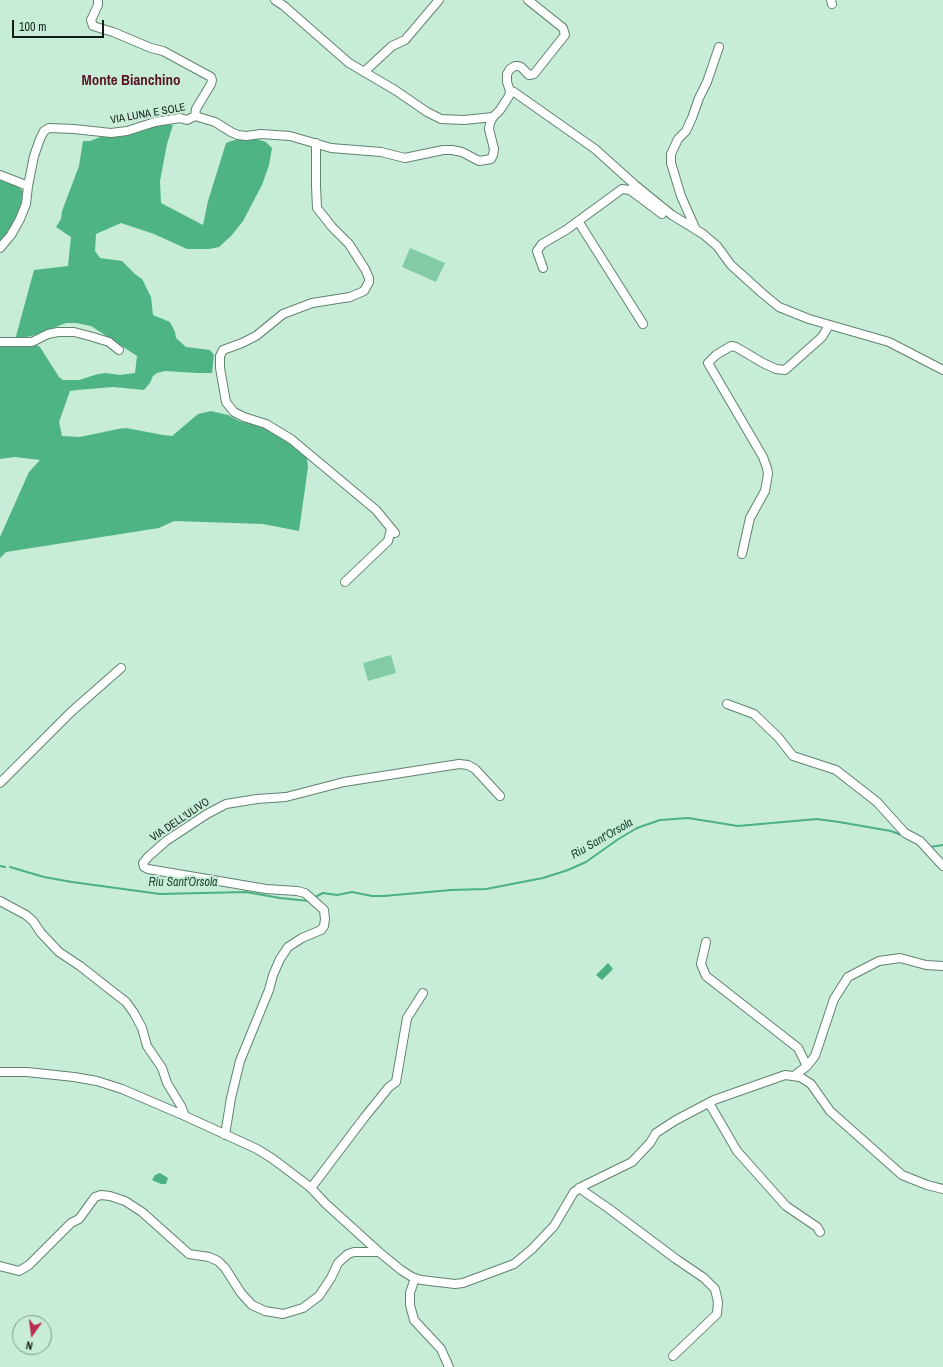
<!DOCTYPE html>
<html>
<head>
<meta charset="utf-8">
<style>
	body { margin:0 }
	#map { position:relative; width:943px; height:1367px; overflow:hidden; background:#c7ecd7; font-family:"Archivo Narrow",sans-serif }
	canvas { display:block }
	.north { position:absolute; left:12px; top:1315px; width:40px; height:40px; box-sizing:border-box; background:#c7ecd7; border:1px solid #7f9a8b; border-radius:50%; rotate:194deg; font-size:11px; font-weight:700; line-height:16px; text-align:center; color:#121f18 }
	.north::after { content:''; display:block; margin:auto; width:14px; height:18px; background:#bb2b55; clip-path:polygon(50% 0,100% 100%,50% 72%,0 100%) }
	.scale { position:absolute; left:12px; top:20px; width:92px; height:18px; box-sizing:border-box; border:2px solid #121f18; border-top:0; padding-left:5px; font-size:12px; line-height:14px; white-space:nowrap; color:#121f18; -webkit-text-stroke:3px #c7ecd7; paint-order:stroke }
</style>
</head>
<body>
<div id="map">
<canvas width="943" height="1367"></canvas>
<div class="north">N</div>
<div class="scale">100 m</div>
</div>
<script>
const c = document.querySelector('canvas').getContext('2d');
c.lineJoin = 'round';
function paint(path, color) {
  c.fillStyle = color;
  c.fill(path, 'evenodd');
}
function poly(rows) {
  const path = new Path2D();
  for (const r of rows) {
    path.moveTo(r[0], r[1]);
    for (let i = 2; i < r.length; i += 2) path.lineTo(r[i], r[i + 1]);
  }
  return path;
}
function stroke(path, color, width, dash) {
  c.strokeStyle = color;
  c.lineWidth = width;
  c.lineCap = dash ? 'butt' : 'round';
  c.setLineDash(dash || []);
  c.stroke(path);
}
function label(font, color, halo, rows, align = 'center') {
  c.font = font + ' "Archivo Narrow",sans-serif';
  c.lineWidth = 4;
  c.setLineDash([]);
  c.textBaseline = 'middle';
  c.strokeStyle = halo;
  c.fillStyle = color;
  for (const [text, x, y, turn = 0] of rows) {
    c.save();
    c.translate(x, y);
    c.rotate((+turn || 0) * Math.PI / 180);
    c.textAlign = isNaN(turn) ? turn : align;
    if (halo) c.strokeText(text, 0, 0);
    c.fillText(text, 0, 0);
    c.restore();
  }
}
const green = poly([
	[410,248,445,263,436,282,402,267],
	[391,655,396,673,368,681,363,663]
]);
const forest = poly([
	[150,124,173,125,167,144,160,181,161,203,203,225,208,201,226,143,246,136,266,142,272,148,269,165,262,185,243,221,232,235,219,247,209,249,187,249,154,234,121,223,96,234,95,251,100,258,122,261,135,274,142,279,151,297,153,315,170,322,175,332,176,338,186,347,210,350,214,355,212,373,197,373,165,371,157,373,153,376,150,383,144,390,113,387,77,390,70,391,59,422,62,436,80,437,118,429,126,428,163,435,172,436,198,414,211,411,228,415,239,421,276,430,306,451,308,467,299,531,263,524,174,521,159,528,6,552,0,558,0,537,29,472,40,460,14,457,0,459,0,343,29,347,35,344,40,347,59,377,63,380,79,380,98,374,106,373,120,375,135,373,137,356,91,326,76,323,66,323,35,335,15,340,34,270,68,266,71,237,56,227,61,219,62,211,79,166,83,141,90,141,111,133],
	[0,178,16,185,24,192,23,204,14,224,0,241]
]);
const water = poly([
	[608,963,613,969,602,980,596,975],
	[160,1173,168,1178,166,1184,161,1184,152,1180,155,1175]
]);
const stream = poly([
	[930,847,943,845],
	[0,866,5,867],
	[10,867,44,877,72,882,160,894,246,892,280,898,309,901],
	[317,896,323,893,337,895,352,892,372,896,384,896,451,890,486,889,543,878,568,870,586,862,617,840,637,828,660,820,688,818,738,826,817,819,839,822,891,831,904,836]
]);
const minor = poly([
	[98,0,98,5,91,20,93,26,113,32,151,48,163,51,211,77,212,80,211,84,196,109,195,116,215,122,231,132,238,135,246,136,261,134,290,136,331,148,381,152,405,158,443,150,452,150,462,152,479,161,491,159,493,155,494,149,489,129,490,123,493,117,500,110,509,96,510,91,507,82,507,74,510,69,515,66,518,66,521,67,529,75,534,74,565,35,563,28,528,0],
	[275,0,284,6,349,63,395,90,427,112,441,119,464,120,493,117],
	[831,0,832,4],
	[364,72,392,46,405,40,439,0],
	[510,91,514,92,595,149,635,185,672,215,703,234,717,246,731,265,762,293,779,307,809,319,889,342,943,370],
	[316,143,316,186,317,208,332,227,349,244,365,269,369,278,369,282,364,291,350,297,312,303,283,314,256,336,242,343,223,350,220,356,220,368,226,402,234,412,244,417,266,424,291,439,376,510,395,533],
	[0,175,28,186],
	[578,221,643,324],
	[696,230,681,196,671,163,671,154,678,139,686,131,692,118,699,98,707,82,719,47],
	[0,248,11,235,20,219,26,204,28,186,34,156,40,139,44,131,49,128,74,129,111,133,127,131,155,122,180,118,187,120,195,116],
	[543,268,537,251,542,244,566,230,622,189,630,190,662,214],
	[0,342,32,342,48,334,58,332,74,332,93,337,109,342,119,350],
	[742,554,750,518,765,491,768,474,767,468,763,457,708,363,716,355,731,346,736,347,763,363,776,369,785,370,822,337,829,325],
	[345,582,388,541,391,529],
	[727,704,754,714,778,737,793,756,836,770,877,802,905,833,920,841,943,866],
	[0,783,71,712,121,668],
	[0,901,26,915,33,921,41,933,59,952,80,966,126,1002,134,1013,142,1028,147,1046,162,1068,167,1083,181,1106,185,1116],
	[706,942,701,964,706,976,798,1048,807,1066],
	[0,1072,27,1072,74,1077,97,1081,122,1089,185,1116,257,1149,273,1159,310,1187,326,1204,379,1252,401,1270,412,1277,421,1280,455,1284,463,1283,514,1264,532,1249,554,1226,574,1192,583,1186,632,1162,650,1143,656,1133,676,1120,714,1100,785,1075,800,1077,811,1084,830,1111,902,1175,927,1185,943,1189],
	[794,1076,807,1066,815,1056,834,999,848,977,879,961,900,958,926,965,943,966],
	[709,1103,737,1151,786,1206,817,1227,820,1232],
	[225,1135,231,1098,240,1061,269,990,273,975,280,959,288,947,302,938,321,930,324,926,325,919,324,910,305,893,297,891,266,889,148,869,144,867,143,863,148,857,166,841,207,814,226,804,257,799,286,797,344,782,459,764,468,765,475,769,500,796],
	[311,1188,364,1118,389,1087,396,1082,407,1018,423,993],
	[579,1188,608,1208,676,1259,704,1278,715,1289,718,1302,717,1314,673,1356],
	[0,1266,19,1271,29,1265,71,1223,79,1219,95,1197,101,1195,110,1196,125,1201,142,1212,189,1254,209,1257,218,1261,225,1268,241,1293,252,1305,265,1311,283,1314,303,1308,319,1296,331,1278,338,1263,348,1254,354,1252,379,1252],
	[415,1278,410,1293,410,1305,414,1320,441,1349,449,1367]
]);
const streetNames = [
	["VIA LUNA E SOLE",148,114,-10],
	["VIA DELL'ULIVO",180,820,-34]
];
const waterNames = [
	["Riu Sant'Orsola",602,839,-30],
	["Riu Sant'Orsola",183,883]
];
const districtNames = [
	["Monte Bianchino",131,81]
];
paint(green, '#82cba4');
paint(forest, '#4fb484');
paint(water, '#4bb181');
stroke(stream, '#4bb181', 2);
stroke(minor, '#618370', 10);
stroke(minor, '#fff', 8);
label('11px', '#121f18', '#c7ecd7', streetNames);
label('italic 12px', '#1e4834', '#c7ecd7', waterNames);
label('bold 15px', '#581426', '#c7ecd7', districtNames);
</script>
</body>
</html>
